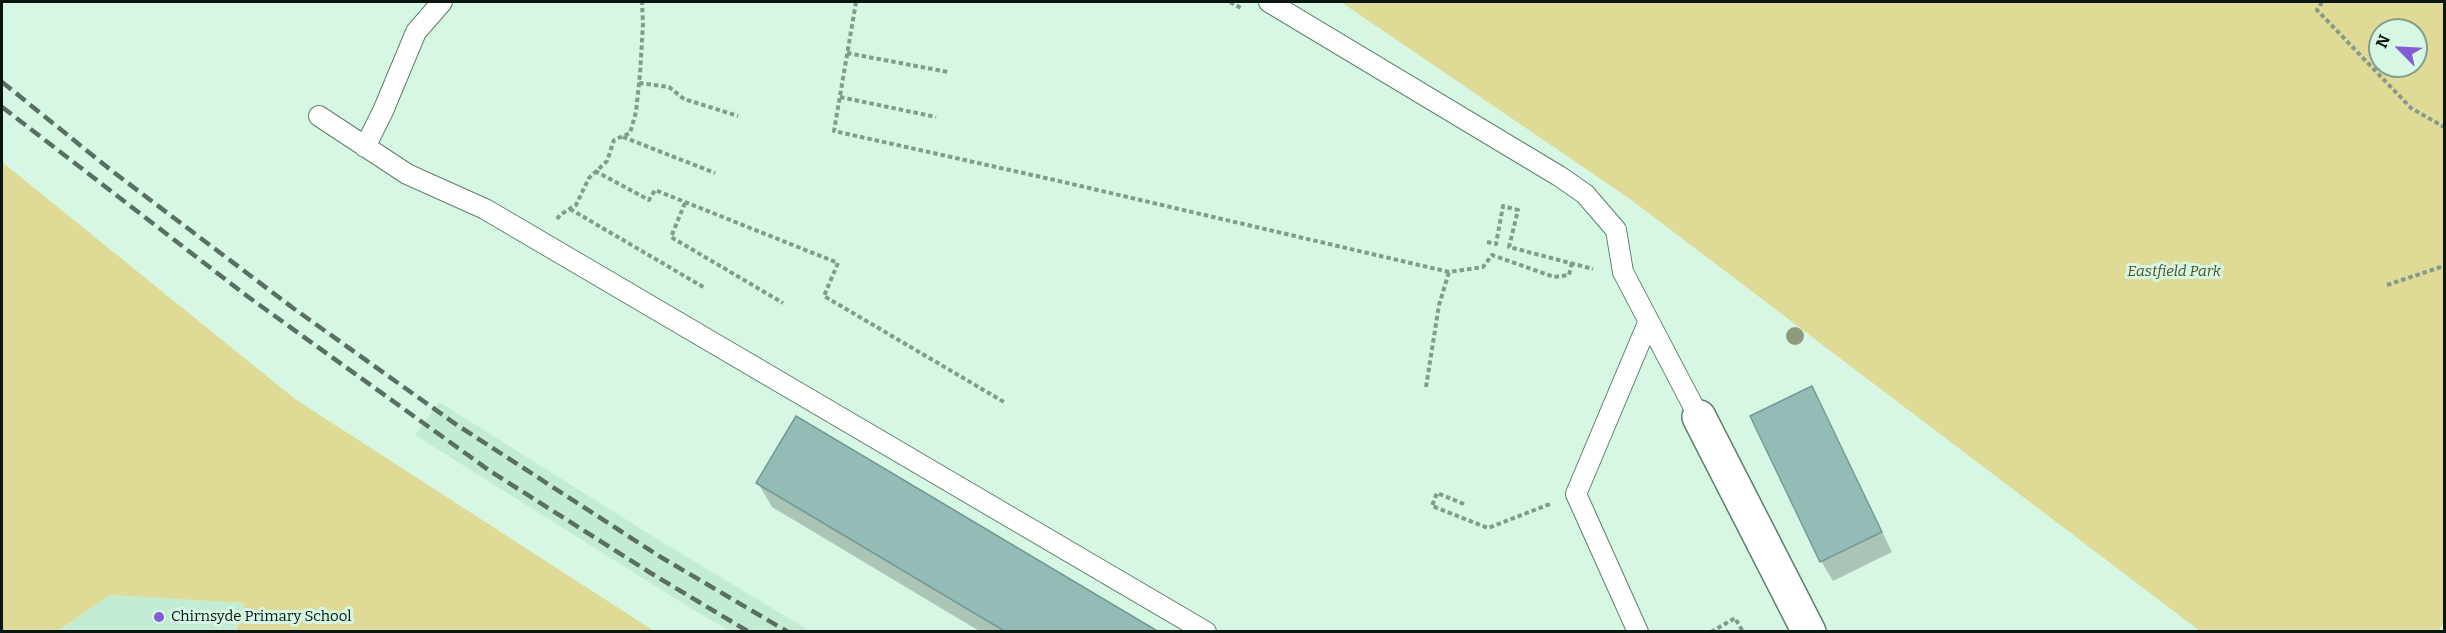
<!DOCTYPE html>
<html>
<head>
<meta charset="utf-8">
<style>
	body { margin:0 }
	#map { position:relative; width:2446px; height:633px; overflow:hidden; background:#d5f7e3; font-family:Bitter,serif }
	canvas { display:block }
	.frame { position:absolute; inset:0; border:3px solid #09150f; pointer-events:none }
	.north { position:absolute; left:2368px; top:18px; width:60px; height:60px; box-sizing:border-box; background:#d5f7e3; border:2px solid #839d8e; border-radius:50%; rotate:294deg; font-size:16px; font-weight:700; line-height:24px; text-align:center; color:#09150f }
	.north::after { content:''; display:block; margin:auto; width:21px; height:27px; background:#845cd6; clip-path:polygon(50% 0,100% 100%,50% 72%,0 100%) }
</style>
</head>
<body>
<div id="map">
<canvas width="2446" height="633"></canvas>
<div class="frame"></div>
<div class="north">N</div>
</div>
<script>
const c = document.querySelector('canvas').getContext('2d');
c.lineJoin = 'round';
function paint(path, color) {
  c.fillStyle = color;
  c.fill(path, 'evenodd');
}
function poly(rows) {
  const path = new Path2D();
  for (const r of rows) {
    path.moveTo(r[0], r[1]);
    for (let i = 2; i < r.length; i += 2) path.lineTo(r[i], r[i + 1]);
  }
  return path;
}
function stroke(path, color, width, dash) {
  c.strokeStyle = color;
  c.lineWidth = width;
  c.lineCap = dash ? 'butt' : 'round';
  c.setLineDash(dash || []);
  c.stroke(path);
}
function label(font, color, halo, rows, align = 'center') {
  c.font = font + ' Bitter,serif';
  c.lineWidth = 6;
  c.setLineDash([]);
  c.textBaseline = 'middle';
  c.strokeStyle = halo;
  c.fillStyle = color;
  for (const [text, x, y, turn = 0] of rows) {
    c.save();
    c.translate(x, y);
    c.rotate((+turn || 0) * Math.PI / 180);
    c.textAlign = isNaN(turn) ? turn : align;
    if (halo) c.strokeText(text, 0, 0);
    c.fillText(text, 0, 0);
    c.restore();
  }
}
const built = poly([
	[439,402,657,539,810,631,730,631,692,609,415,435],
	[109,595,244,603,235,631,58,632]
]);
const green = poly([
	[1341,2,2444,2,2444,620,2439,631,2200,631,1630,199],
	[2380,30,2416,30,2416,66,2380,66],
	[2,162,295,399,654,631,236,631,244,603,110,595,58,631,2,631]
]);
const shadow = poly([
	[1812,388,1892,552,1833,581,1821,561],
	[758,483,1156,632,981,632,772,507]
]);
const building = poly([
	[1812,386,1882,532,1820,562,1750,416,1812,386],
	[796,416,1159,632,1006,632,756,483,796,416]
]);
const path = poly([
	[856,2,834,131,1059,181,1449,272,1483,267,1492,255,1554,277,1569,275,1572,262],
	[1230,2,1241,8],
	[2322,2,2317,10,2411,108,2444,127],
	[847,53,948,72],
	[639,83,669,87,684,99,738,116],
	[840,97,936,117],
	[623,137,715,173],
	[595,171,649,200,655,190,838,263,824,296,1004,402],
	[685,203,671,237,783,303],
	[570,209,705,288],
	[557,219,560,215,576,205,589,178,607,161,614,140,630,133,636,112,640,74,643,24,642,2],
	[1487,242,1496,244,1503,206,1518,210,1509,247,1593,269],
	[2387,285,2444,266],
	[1426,387,1439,305,1449,272],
	[1464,504,1437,493,1432,506,1488,528,1550,504],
	[1711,632,1735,618,1743,632]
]);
const service = poly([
	[1269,2,1559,176,1585,194,1616,230,1623,272,1699,417],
	[319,116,407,174,485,209,1206,632],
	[365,147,383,111,416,32,442,2],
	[1638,632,1576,494,1648,323]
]);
const minor = poly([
	[1699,417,1809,632]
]);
const rail = poly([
	[2,82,112,171,293,308,454,423,659,556,788,632],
	[2,107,247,296,490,471,649,572,749,632]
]);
const trees = [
	[1795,336]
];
const markers = [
	[159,617,6,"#845cd6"]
];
const parkNames = [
	["Eastfield Park",2174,272]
];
const poiNames = [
	["Chirnsyde Primary School",171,617]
];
paint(built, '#c2ecd4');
paint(green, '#dfdb97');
paint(shadow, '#0003');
paint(building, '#93bcb7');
stroke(building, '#739b96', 1.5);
stroke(service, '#607f6d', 22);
stroke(minor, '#607f6d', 36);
stroke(path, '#829b8c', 4, [4.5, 3]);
stroke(service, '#fff', 20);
stroke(minor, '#fff', 33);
stroke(rail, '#5a6f63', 4.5, [12, 6]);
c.fillStyle = '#8d9b7a';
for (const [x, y] of trees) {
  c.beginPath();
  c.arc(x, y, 9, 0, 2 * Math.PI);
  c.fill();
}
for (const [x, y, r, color] of markers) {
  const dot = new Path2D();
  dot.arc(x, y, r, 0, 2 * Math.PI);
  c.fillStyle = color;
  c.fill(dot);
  stroke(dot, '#d5f7e3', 2);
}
label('italic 15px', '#525024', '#d5f7e3', parkNames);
label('15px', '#09150f', '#d5f7e3', poiNames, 'left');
</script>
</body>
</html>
